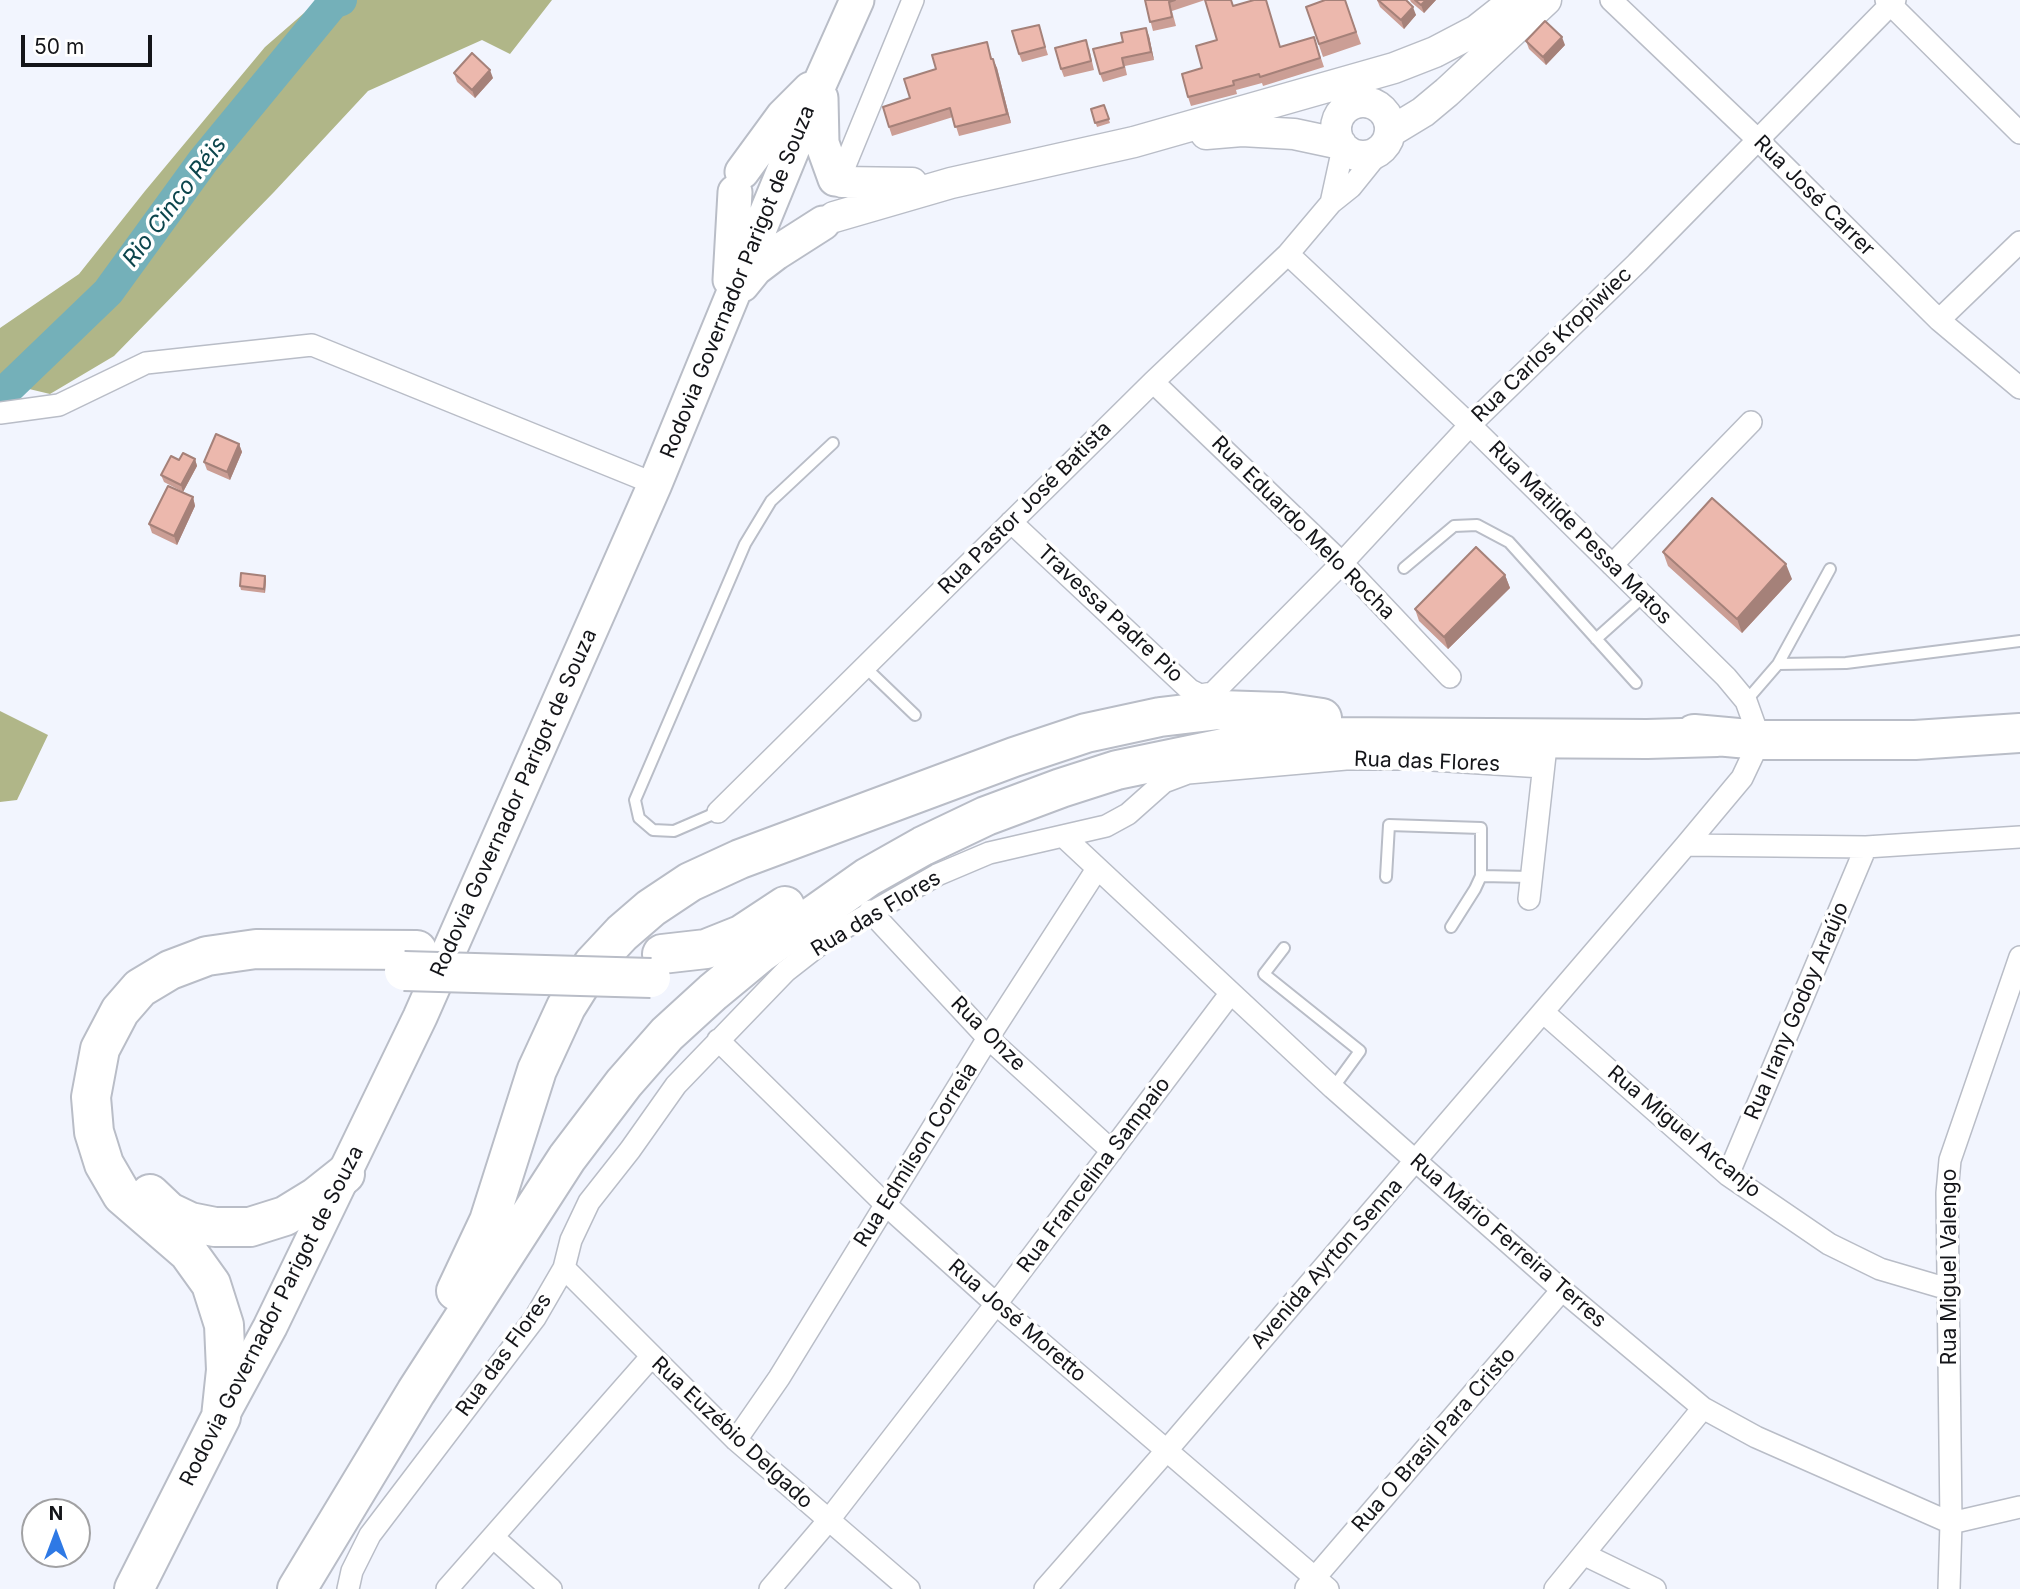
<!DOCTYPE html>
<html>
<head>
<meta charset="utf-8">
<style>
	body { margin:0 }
	#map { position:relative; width:2020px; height:1589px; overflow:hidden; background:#f2f5fe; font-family:Inter,sans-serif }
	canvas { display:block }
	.north { position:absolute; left:21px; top:1498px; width:70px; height:70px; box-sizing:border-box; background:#fff; border:2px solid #a1a1a3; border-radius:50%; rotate:0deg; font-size:19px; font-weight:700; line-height:28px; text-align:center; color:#141519 }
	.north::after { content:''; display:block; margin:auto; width:24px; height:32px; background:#2e79e5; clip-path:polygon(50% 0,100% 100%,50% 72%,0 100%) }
	.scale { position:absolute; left:21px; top:35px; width:131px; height:32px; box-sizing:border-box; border:4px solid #141519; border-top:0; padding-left:9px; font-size:21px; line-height:24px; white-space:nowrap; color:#141519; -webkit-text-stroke:5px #fff; paint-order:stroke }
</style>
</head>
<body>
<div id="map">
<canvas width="2020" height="1589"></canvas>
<div class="north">N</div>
<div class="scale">50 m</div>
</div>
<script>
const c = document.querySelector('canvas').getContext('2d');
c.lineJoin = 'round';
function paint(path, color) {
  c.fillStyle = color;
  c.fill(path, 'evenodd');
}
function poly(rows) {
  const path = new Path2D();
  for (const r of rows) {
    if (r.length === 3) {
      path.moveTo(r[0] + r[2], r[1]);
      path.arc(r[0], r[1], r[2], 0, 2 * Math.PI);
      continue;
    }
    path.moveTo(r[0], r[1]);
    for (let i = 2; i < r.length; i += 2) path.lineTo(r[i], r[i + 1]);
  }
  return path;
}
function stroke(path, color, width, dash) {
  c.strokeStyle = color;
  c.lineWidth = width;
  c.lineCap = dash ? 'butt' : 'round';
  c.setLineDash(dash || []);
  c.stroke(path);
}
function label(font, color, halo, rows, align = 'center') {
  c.font = font + ' Inter,sans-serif';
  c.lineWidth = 7;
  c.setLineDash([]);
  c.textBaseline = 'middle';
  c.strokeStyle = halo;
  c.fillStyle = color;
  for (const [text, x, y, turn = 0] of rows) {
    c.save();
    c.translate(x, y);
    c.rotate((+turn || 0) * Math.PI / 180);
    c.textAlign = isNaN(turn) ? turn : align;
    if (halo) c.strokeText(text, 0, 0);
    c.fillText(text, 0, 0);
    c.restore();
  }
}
const forest = poly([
	[319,0,552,0,510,54,482,40,368,91,274,192,114,356,50,394,0,382,0,328,79,274,145,191,265,47],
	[0,711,48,735,17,800,0,802]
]);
const river = poly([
	[0,396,108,292,203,161,333,3,341,0]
]);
const lane = poly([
	[1404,568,1454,526,1477,525,1509,542,1636,683],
	[1596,639,1644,596],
	[1778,664,1846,663,2020,641],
	[865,667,915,715],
	[1746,701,1778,664,1830,569],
	[718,812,674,831,653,830,639,818,635,800,745,544,771,501,833,443],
	[1481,876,1531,877],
	[1386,877,1389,825,1481,828,1481,876,1475,889,1451,927],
	[1284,948,1264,974,1360,1051,1333,1088]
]);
const street = poly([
	[1611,0,1758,140,1939,320,2020,388],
	[1886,0,2020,133],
	[839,180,913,0],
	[1331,203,1343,148],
	[1939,320,2020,242],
	[1153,382,1342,563,1450,677],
	[0,413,59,405,146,363,312,345,655,484],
	[1011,522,1190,690,1200,695,1213,693,1342,563,1470,425,1637,263,1895,0],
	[1612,565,1751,422],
	[718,812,1153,382,1288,254,1331,203,1351,187,1384,146],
	[1063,836,1333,1088,1562,1290,1703,1408,1756,1437,1951,1523,2020,1507],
	[1686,845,1866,847,2020,837],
	[1529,899,1545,755],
	[870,911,988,1038,1112,1151],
	[1543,1012,1728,1175,1829,1244,1880,1269,1948,1289],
	[718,1040,886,1205,996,1304,1328,1589],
	[1728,1175,1866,847],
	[564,1268,736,1440,909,1589],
	[736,1440,779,1378,988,1038,1097,869],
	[493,1537,551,1589],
	[1585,1555,1655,1589],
	[1306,1588,1562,1290],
	[348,1589,352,1571,370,1535,535,1318,564,1268,571,1240,589,1202,630,1150,676,1085,786,971,832,935,937,875,989,853,1106,826,1128,814,1164,782,1188,773,1346,759,1417,759,1542,767],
	[447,1589,651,1357],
	[770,1589,828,1521,996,1304,1230,994],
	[1045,1589,1167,1450,1686,845,1742,778,1760,740,1746,701,1726,677,1470,425,1288,254],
	[1555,1589,1703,1408],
	[1949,1589,1951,1523,1947,1193,1950,1160,2020,957]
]);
const secondary = poly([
	[1363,129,27],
	[1390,132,1423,112,1447,92,1546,0],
	[1206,134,1242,131,1294,134,1341,144],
	[842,182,912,183],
	[834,217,951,183,1134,142,1394,68,1435,52,1477,30,1515,0]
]);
const primary = poly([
	[821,98,822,143,835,179],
	[742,172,783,116,810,89],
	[730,280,735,192],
	[742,285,755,269,776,253,823,223],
	[224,1412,270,1327,420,1017,655,484,816,92,857,0]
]);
const highway = poly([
	[1694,734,1760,740,1915,740,2020,733],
	[662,954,706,949,741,935,785,906],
	[150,1194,169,1212,190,1222,215,1227,250,1227,285,1216,316,1197,345,1174],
	[456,1291,489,1221,537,1070,566,1007,593,964,622,933,651,908,690,882,740,859,1014,757,1086,733,1160,717,1219,710,1282,712,1322,718],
	[134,1589,221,1417,226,1370,224,1325,211,1284,188,1252,122,1195,104,1164,94,1132,91,1097,100,1049,120,1011,140,988,170,970,207,956,256,949,417,950],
	[297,1589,416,1392,567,1158,624,1083,667,1034,713,992,759,954,868,877,923,846,986,816,1061,788,1117,770,1223,748,1287,739,1332,737,1647,739,1717,737]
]);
const highwayBridge = poly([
	[404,971,651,978]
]);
const wall = poly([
	[1145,0,1231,0,1233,6,1281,47,1314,37,1324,67,1263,86,1262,83,1236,90,1237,94,1191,106,1188,97,1217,40,1205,0,1172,11,1176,26,1153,31],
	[1345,0,1361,44,1323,57,1306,7],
	[1377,0,1406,0,1416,15,1404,29,1380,7],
	[1410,0,1436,0,1424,13,1411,2],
	[1041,33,1048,55,1022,62,1019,54],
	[1149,36,1154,60,1125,66,1127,75,1103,82,1100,74],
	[1526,41,1565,45,1546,65,1529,49],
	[987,42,992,59,997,68,1011,123,959,136,953,117,892,136,889,127,910,98,936,69],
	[1089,48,1094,70,1064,77,1061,69],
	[454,73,493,78,475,98,457,82],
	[1104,105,1110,123,1097,127,1091,109],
	[239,444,242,452,230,480,207,470,204,462],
	[195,459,197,466,183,492,164,482,161,475,179,460],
	[193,497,195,506,177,545,152,533,149,524],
	[1663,552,1792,579,1742,633,1668,566],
	[1505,575,1510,588,1448,649,1419,621,1415,609],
	[265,576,266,580,265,593,241,590,240,586]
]);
const shadedWall = poly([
	[1426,0,1436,0,1424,13,1421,5],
	[1413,7,1416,15,1404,29,1401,20],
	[1146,28,1149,36,1154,60,1151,52],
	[1562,37,1565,45,1546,65,1543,57],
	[993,59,997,68,1011,123,1007,114],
	[490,70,493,78,475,98,472,90],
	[239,444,242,452,230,480,227,472],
	[195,459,197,466,183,492,181,485],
	[193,497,195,506,177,545,174,536],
	[1786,564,1792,579,1742,633,1737,619],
	[1505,575,1510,588,1448,649,1444,637],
	[265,576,266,580,265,593,264,589]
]);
const building = poly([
	[1145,0,1175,0,1169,2,1172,17,1150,22,1145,0],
	[1205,0,1231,0,1233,6,1254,0,1266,0,1280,47,1314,37,1320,58,1260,77,1259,74,1233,81,1234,85,1188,97,1182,74,1202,68,1196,46,1217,40,1205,0],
	[1325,0,1345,0,1356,32,1319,44,1306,7,1325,0],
	[1378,0,1406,0,1413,7,1401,20,1378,0],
	[1415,0,1426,0,1421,5,1415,0],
	[1545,21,1562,37,1543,57,1526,41,1545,21],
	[1039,25,1045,47,1019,54,1012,31,1039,25],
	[1146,28,1151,52,1122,58,1124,67,1100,74,1093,49,1123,42,1121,33,1146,28],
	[1086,40,1091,61,1061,69,1055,48,1086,40],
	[987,42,991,59,993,59,1007,114,955,127,950,108,889,127,883,107,910,98,904,79,936,69,932,55,987,42],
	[472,53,490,70,472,90,454,73,472,53],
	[1104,105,1109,119,1095,123,1091,109,1104,105],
	[216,434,239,444,227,472,204,462,216,434],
	[183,453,195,459,181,485,161,475,171,456,179,460,183,453],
	[168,486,193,497,174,536,149,524,168,486],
	[1712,498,1786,564,1737,619,1663,552,1712,498],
	[1476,547,1505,575,1444,637,1415,609,1476,547],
	[241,573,265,576,264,589,240,586,241,573]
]);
const streetNames = [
	["Rua José Carrer",1814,196,45],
	["Rodovia Governador Parigot de Souza",738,282,-68],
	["Rua Carlos Kropiwiec",1552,345,-44],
	["Rua Pastor José Batista",1025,508,-45],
	["Rua Eduardo Melo Rocha",1303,528,45],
	["Rua Matilde Pessa Matos",1580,533,45],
	["Travessa Padre Pio",1110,614,43],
	["Rua das Flores",1427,762,2],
	["Rodovia Governador Parigot de Souza",514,803,-66],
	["Rua das Flores",876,914,-31],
	["Rua Irany Godoy Araújo",1797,1011,-67],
	["Rua Onze",988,1034,45],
	["Rua Miguel Arcanjo",1684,1132,40],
	["Rua Edmilson Correia",916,1155,-58],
	["Rua Francelina Sampaio",1094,1175,-53],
	["Rua Mário Ferreira Terres",1508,1241,41],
	["Avenida Ayrton Senna",1327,1264,-49],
	["Rua Miguel Valengo",1950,1267,-90],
	["Rodovia Governador Parigot de Souza",272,1316,-63],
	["Rua José Moretto",1017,1321,41],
	["Rua das Flores",504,1355,-54],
	["Rua Euzébio Delgado",732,1433,43],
	["Rua O Brasil Para Cristo",1434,1440,-49]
];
const waterNames = [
	["Rio Cinco Réis",175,202,-53]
];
paint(forest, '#b0b688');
stroke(river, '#74b0b9', 32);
stroke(lane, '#b9bdc7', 14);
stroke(street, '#b9bdc7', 24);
stroke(secondary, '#b9bdc7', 33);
stroke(primary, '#b9bdc7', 37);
stroke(highway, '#b9bdc7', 42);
stroke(lane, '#fff', 10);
stroke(street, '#fff', 21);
stroke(secondary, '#fff', 30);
stroke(primary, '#fff', 33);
stroke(highway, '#fff', 38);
stroke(highwayBridge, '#b9bdc7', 42, []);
stroke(highwayBridge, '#fff', 38);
paint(wall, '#cb9e95');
paint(shadedWall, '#a58179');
paint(building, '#ecb8ad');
stroke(building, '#a58179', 2);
label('21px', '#141519', '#fff', streetNames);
label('italic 23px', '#0c454c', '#fff', waterNames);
</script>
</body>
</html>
